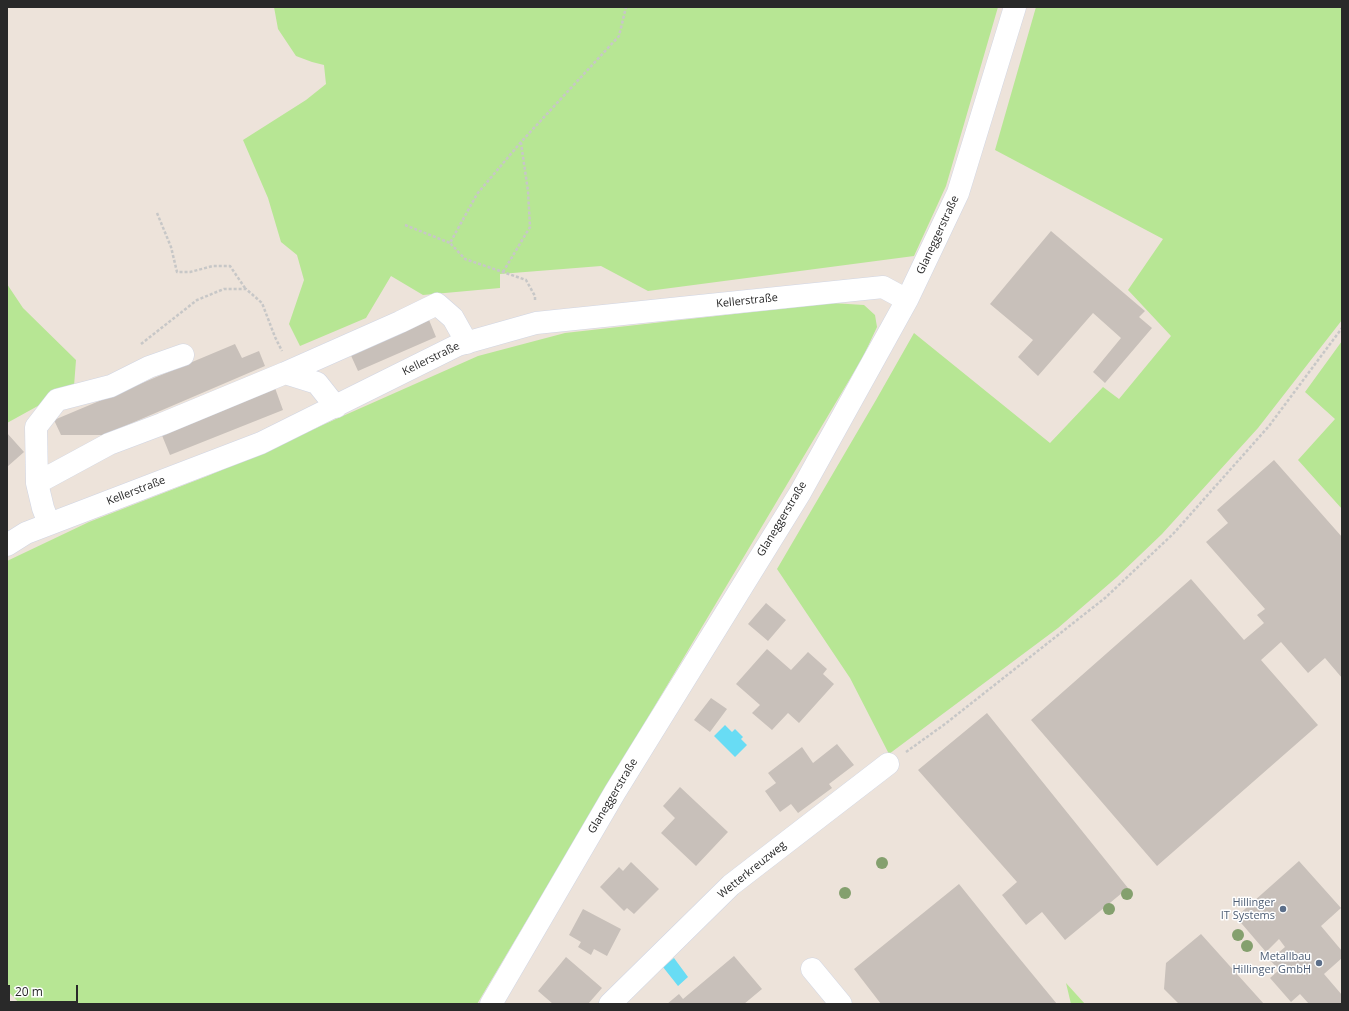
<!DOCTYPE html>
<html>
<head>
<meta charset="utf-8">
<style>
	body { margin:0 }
	#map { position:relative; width:1349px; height:1011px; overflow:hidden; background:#ede3da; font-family:"Open Sans",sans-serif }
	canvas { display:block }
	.frame { position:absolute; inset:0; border:8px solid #292929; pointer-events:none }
	.scale { position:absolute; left:8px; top:985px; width:70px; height:18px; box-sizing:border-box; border:2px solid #292929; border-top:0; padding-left:5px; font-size:12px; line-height:14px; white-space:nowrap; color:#292929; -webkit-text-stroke:3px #fff; paint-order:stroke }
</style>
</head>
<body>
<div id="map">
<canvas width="1349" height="1011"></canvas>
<div class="frame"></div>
<div class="scale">20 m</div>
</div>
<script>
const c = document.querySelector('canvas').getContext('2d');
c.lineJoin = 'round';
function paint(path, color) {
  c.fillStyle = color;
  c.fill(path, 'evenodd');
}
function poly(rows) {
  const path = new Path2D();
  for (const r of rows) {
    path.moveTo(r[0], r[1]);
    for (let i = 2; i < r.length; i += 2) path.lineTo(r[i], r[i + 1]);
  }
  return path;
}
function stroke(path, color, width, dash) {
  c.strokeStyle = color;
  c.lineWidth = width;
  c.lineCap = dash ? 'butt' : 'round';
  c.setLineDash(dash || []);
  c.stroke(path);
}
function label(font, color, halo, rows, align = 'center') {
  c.font = font + ' "Open Sans",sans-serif';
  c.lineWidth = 3;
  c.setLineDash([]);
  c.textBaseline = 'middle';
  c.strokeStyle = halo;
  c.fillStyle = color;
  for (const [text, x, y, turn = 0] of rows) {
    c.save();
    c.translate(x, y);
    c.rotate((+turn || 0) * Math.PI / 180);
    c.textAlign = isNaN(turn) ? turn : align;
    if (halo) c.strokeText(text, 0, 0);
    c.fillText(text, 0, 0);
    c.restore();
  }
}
const green = poly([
	[274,7,998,7,946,186,914,256,648,291,601,266,500,274,500,288,423,295,391,276,366,318,300,346,289,324,304,280,297,255,281,242,268,198,243,140,306,100,326,84,324,65,312,62,296,56,278,29],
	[1036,7,1342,7,1342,320,1258,428,1162,534,1117,577,1058,628,889,754,850,678,777,569,876,400,914,333,1050,443,1103,387,1119,399,1171,336,1128,290,1163,239,995,150],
	[7,284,23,308,76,360,74,386,7,423],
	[832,303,864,305,875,315,877,327,863,357,477,1004,20,1004,7,990,7,561,89,522,210,475,478,356,565,333],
	[1342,341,1342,509,1298,460,1335,419,1305,392],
	[1066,983,1085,1004,1071,1004]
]);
const water = poly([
	[725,725,732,732,735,729,743,737,741,739,747,745,735,757,714,736],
	[674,958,688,977,678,986,663,967]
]);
const building = poly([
	[1051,231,1145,311,1139,317,1152,328,1105,383,1093,372,1121,338,1093,313,1038,376,1018,357,1033,340,990,304],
	[427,315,436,337,358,371,348,349],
	[235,344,242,358,259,351,265,366,104,435,61,435,54,420],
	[275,388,283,410,170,455,161,433],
	[7,433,24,452,7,467],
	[1274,460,1342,537,1342,678,1325,658,1308,673,1281,642,1261,660,1318,725,1157,866,1031,720,1191,579,1244,640,1264,623,1257,615,1265,609,1206,542,1228,523,1217,510],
	[766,603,786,620,768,641,748,624],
	[767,649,791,670,808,652,827,669,823,674,834,684,799,723,788,713,772,730,752,713,760,705,736,684],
	[711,698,727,709,710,732,694,720],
	[987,713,1128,888,1065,940,1042,912,1026,925,1002,895,1017,882,918,770],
	[837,744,854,765,829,784,832,788,798,813,791,804,780,812,765,791,776,783,768,773,802,747,813,763],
	[680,787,728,832,696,866,661,833,675,818,663,806],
	[1299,861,1341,908,1321,926,1342,951,1342,958,1324,974,1342,995,1342,1004,1309,1004,1300,994,1291,1002,1270,978,1279,970,1270,960,1285,947,1279,939,1266,952,1236,917],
	[631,862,659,889,634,914,627,908,624,911,600,887,619,867,623,871],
	[959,884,996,930,1057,1004,881,1004,854,969],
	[583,909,621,929,607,956,594,949,591,955,578,947,581,942,569,935],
	[1201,934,1264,1004,1179,1004,1164,989,1166,963],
	[734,956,762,989,744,1004,667,1004,679,994,683,999],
	[566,957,602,988,588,1004,553,1004,538,991]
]);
const path = poly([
	[157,213,171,247,177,272,190,272,213,266,230,266,245,288],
	[405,225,450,243],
	[503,272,530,227,528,191,521,143],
	[535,300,535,296,526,280,465,259,450,243,477,194,521,142,619,36,626,7],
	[141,344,197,300,224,289,246,289,262,303,275,337,282,351],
	[906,752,945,724,1105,598,1173,534,1269,426,1342,328]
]);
const minor = poly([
	[183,355,149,367,111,386,57,400,36,427,37,483,109,444,162,424,285,373,317,383,336,407],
	[285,373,400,322,437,304,453,318,467,343],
	[37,483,43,508,49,524],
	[7,545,26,533,261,443,458,345,536,323,883,287,907,300],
	[812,969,841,1004],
	[491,1004,615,792,800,493,907,300,958,193,1015,7],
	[610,1004,731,885,888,764]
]);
const trees = [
	[882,863],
	[845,893],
	[1127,894],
	[1109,909],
	[1238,935],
	[1247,946]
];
const markers = [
	[1283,909,4,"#5c6f8a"],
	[1319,963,4,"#5c6f8a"]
];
const streetNames = [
	["Glaneggerstraße",938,235,-65],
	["Kellerstraße",747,301,-6],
	["Kellerstraße",431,359,-26],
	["Kellerstraße",136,491,-21],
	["Glaneggerstraße",782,519,-59],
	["Glaneggerstraße",613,796,-59],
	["Wetterkreuzweg",752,870,-39]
];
const serviceNames = [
	["Hillinger",1275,903],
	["IT Systems",1275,916],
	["Metallbau",1311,957],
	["Hillinger GmbH",1311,970]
];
paint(green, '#b7e694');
paint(water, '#68dcf4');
paint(building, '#c8c0ba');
stroke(minor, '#d0d5e3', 23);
stroke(path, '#c7c7c7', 2.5, [3, 2]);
stroke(minor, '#fff', 22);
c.fillStyle = '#84a06e';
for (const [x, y] of trees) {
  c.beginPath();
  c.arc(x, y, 6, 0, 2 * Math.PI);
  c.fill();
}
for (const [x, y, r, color] of markers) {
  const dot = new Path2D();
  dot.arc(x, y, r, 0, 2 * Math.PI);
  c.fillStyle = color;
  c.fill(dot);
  stroke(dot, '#fff', 1.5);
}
label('11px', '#292929', '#fff', streetNames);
label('11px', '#4e5e75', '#fff', serviceNames, 'right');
</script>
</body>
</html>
